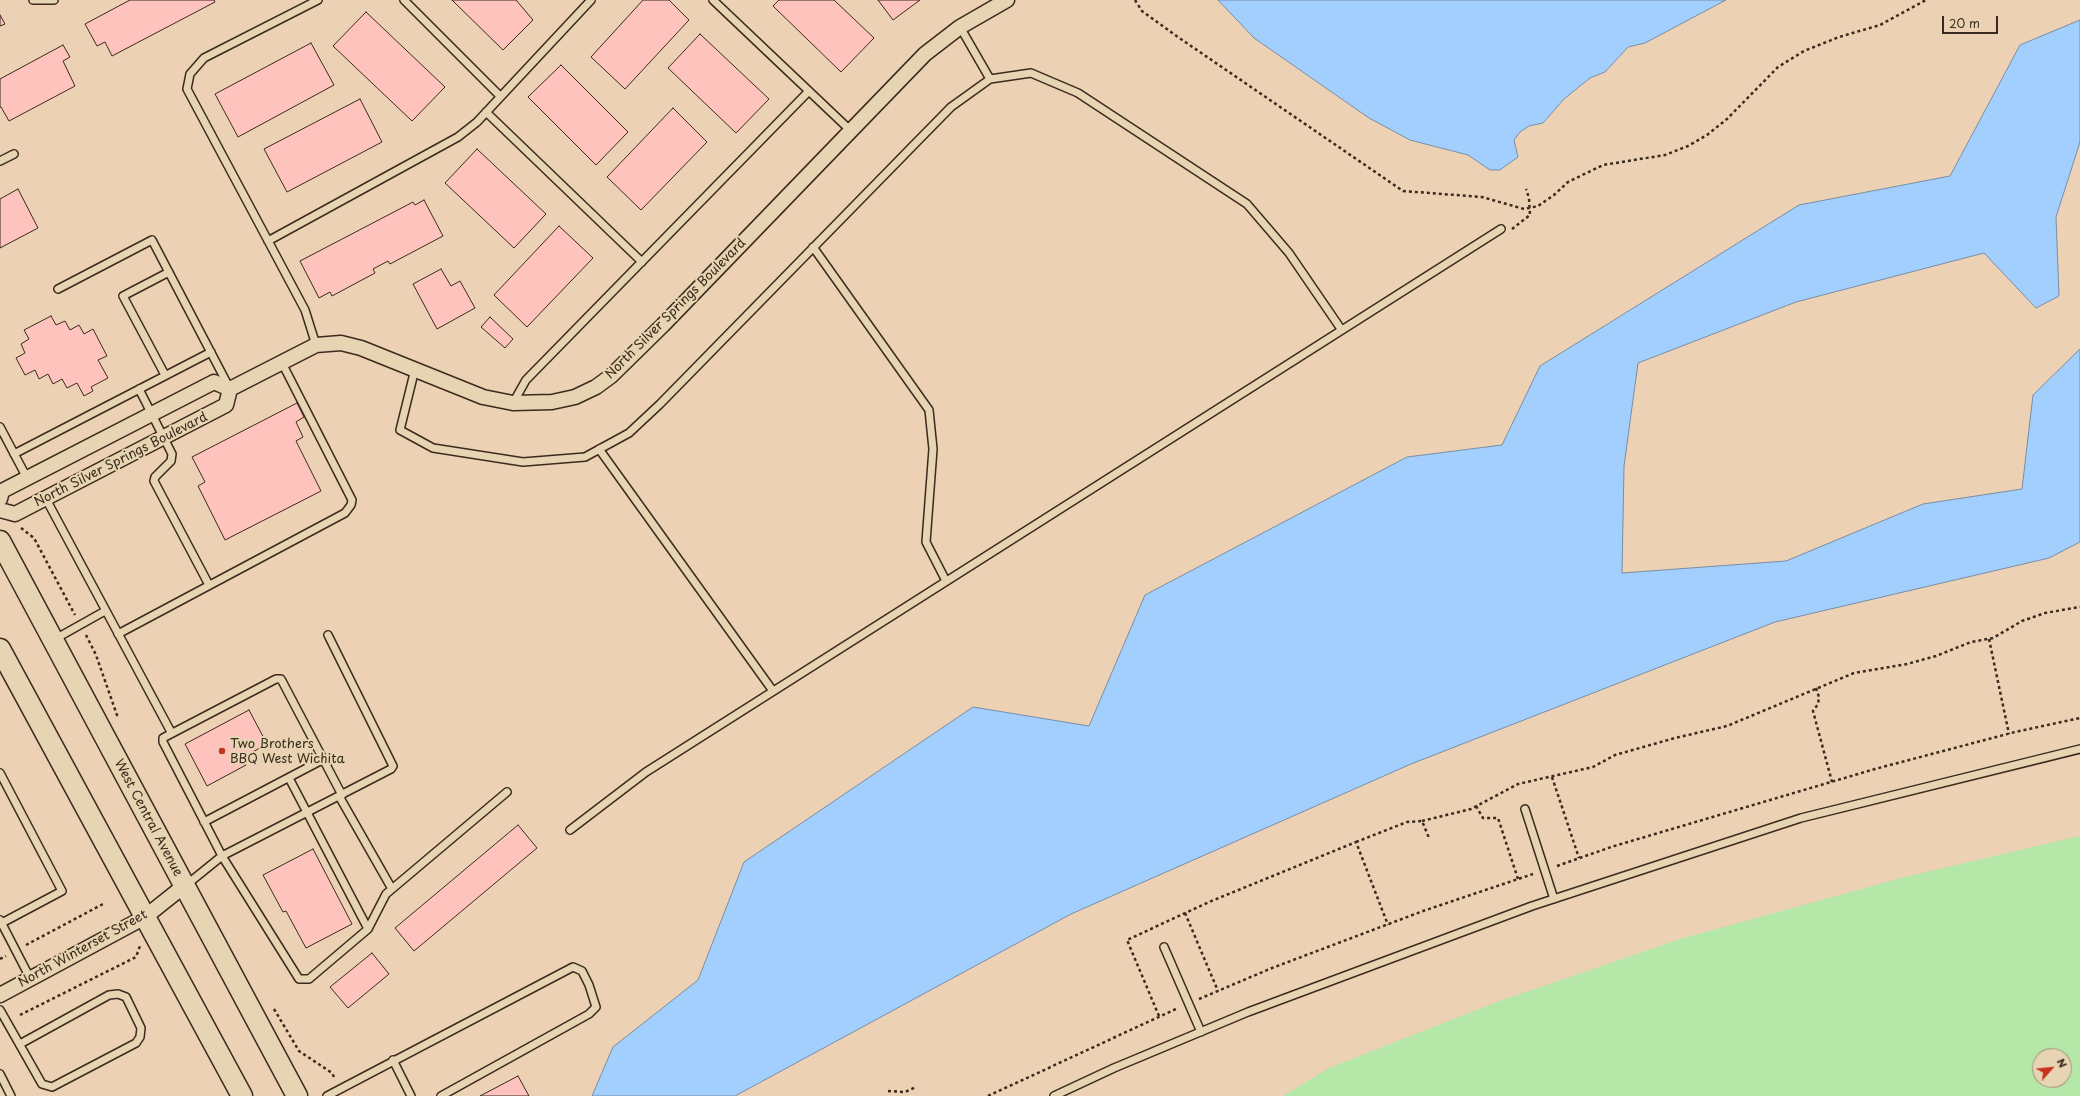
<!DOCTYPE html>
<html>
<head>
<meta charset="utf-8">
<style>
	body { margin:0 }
	#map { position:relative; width:2080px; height:1096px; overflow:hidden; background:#ecd1b4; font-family:"Playpen Sans",sans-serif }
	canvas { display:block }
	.north { position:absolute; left:2032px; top:1048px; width:40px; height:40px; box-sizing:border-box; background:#e7d4b2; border:1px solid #a29077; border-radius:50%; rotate:63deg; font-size:11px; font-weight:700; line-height:16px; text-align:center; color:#3b2a1e }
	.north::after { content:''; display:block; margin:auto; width:14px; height:18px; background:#c8321e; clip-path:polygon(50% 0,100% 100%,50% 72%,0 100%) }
	.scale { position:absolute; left:1942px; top:16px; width:56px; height:18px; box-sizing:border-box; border:2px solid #3b2a1e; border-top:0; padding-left:5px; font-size:12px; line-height:14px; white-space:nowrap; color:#3b2a1e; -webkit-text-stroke:3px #e7d4b2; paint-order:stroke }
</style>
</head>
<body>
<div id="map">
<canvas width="2080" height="1096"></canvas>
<div class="north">N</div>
<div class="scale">20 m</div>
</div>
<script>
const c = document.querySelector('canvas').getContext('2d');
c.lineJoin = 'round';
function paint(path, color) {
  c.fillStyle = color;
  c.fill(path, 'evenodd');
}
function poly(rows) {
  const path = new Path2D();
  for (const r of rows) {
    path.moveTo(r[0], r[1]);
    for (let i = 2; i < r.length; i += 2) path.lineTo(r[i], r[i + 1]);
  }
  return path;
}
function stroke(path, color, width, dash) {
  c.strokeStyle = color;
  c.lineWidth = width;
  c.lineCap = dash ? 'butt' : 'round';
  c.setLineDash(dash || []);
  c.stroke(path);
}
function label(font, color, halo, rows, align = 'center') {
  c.font = font + ' "Playpen Sans",sans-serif';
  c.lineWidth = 4;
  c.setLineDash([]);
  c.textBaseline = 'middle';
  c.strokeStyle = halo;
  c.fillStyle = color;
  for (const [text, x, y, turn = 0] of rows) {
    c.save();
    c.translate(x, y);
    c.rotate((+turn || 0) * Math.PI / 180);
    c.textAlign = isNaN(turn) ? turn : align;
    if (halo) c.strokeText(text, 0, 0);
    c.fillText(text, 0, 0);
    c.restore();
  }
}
const green = poly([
	[2080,836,2080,1096,1283,1096,1329,1068,1497,1002,1680,939,1905,877],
	[2040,1056,2064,1056,2064,1080,2040,1080]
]);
const water = poly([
	[1218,0,1726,0,1645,43,1628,47,1605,72,1590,78,1564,99,1543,123,1529,126,1520,132,1514,140,1518,157,1500,170,1490,170,1468,155,1410,140,1369,118,1254,38,1218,0],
	[2080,20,2080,142,2056,217,2059,296,2036,308,1984,253,1796,302,1638,363,1624,466,1622,573,1786,561,1923,504,2022,489,2033,395,2080,349,2080,542,2049,558,1775,622,1411,764,1071,914,735,1096,592,1096,613,1047,698,980,744,862,973,707,1089,726,1145,595,1407,457,1502,445,1540,366,1799,205,1950,176,2020,45,2080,20]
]);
const building = poly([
	[130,0,214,0,215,2,112,56,105,42,97,46,85,24,130,0],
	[452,0,516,0,533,20,503,50,452,0],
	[643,0,669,0,689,20,625,89,591,57,643,0],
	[779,0,834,0,874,38,841,72,773,6,779,0],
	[878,0,920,0,893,20,878,0],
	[366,12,445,87,412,121,333,46,366,12],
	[0,15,5,24,0,26,0,15],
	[700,34,769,99,736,133,668,68,700,34],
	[311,43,334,85,238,137,215,94,311,43],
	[63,45,70,57,63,61,75,86,9,121,1,107,0,107,0,79,63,45],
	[561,65,628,132,596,165,528,97,561,65],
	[360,99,382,142,287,192,264,149,360,99],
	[673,108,707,142,641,210,607,177,673,108],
	[477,149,546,214,514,248,445,183,477,149],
	[18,189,38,228,0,248,0,199,18,189],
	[424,200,443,236,390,264,388,261,373,269,375,273,332,296,330,292,319,298,300,261,413,202,415,205,424,200],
	[559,226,593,258,527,327,494,295,559,226],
	[441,269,451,286,460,281,475,308,437,329,413,284,441,269],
	[51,316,56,325,65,321,70,330,79,325,84,334,93,329,107,356,98,360,108,378,91,387,93,391,84,396,77,383,67,388,62,379,53,384,48,374,39,379,35,370,25,375,16,358,25,353,21,344,29,339,24,330,51,316],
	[490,317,513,339,505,348,481,327,490,317],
	[297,403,304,417,296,422,303,437,296,441,321,491,225,540,198,486,205,482,192,457,297,403],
	[249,710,267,744,242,758,246,765,207,786,185,744,249,710],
	[518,825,537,848,414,951,395,928,518,825],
	[313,849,352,924,306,948,286,911,283,912,263,875,313,849],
	[372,953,389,974,348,1008,330,987,372,953],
	[518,1076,529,1096,480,1096,518,1076]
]);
const path = poly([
	[1135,0,1142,11,1175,35,1403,191,1482,197,1524,209,1538,206,1554,195,1568,182,1603,165,1665,155,1688,146,1707,135,1727,119,1778,67,1804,51,1839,37,1880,25,1926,0],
	[1512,229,1530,215,1529,198,1526,189],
	[21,528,34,538,75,615],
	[86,635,96,655,118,718],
	[1989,639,2009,734],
	[1816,688,1819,697,1818,704,1813,711,1832,782],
	[1552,777,1579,858],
	[1476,806,1483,818,1498,818,1518,879],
	[1422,821,1471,809,1518,784,1593,767,1615,755,1675,738,1727,726,1854,673,1907,664,1936,656,1971,642,1993,638,2022,621,2045,613,2080,607],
	[1356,842,1407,822,1422,821,1429,838],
	[1557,866,1611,847,1875,769,2015,732,2080,718],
	[1185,913,1218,991],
	[26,945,103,904],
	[0,959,6,956],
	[1199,999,1272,968,1423,911,1533,874],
	[274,1009,299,1051,332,1073,335,1079],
	[20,1015,136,957,140,946],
	[1159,1016,1127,940,1209,902,1356,842,1388,925],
	[888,1091,905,1092,916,1087],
	[988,1096,1178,1008]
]);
const lane = poly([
	[33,0,54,0],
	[404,0,500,96],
	[713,0,850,130],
	[960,27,990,79],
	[486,112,642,262],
	[0,161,14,154],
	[268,241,458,137,477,122,591,0],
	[813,247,929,410,933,449,926,542,946,581],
	[58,289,152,240,229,387],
	[316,345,305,310,187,89,190,74,204,58,318,0],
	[415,369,400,430,433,448,523,462,585,457,629,433,660,404,951,107,990,79,1031,73,1078,93,1247,204,1289,253,1341,329],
	[165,375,123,296,169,272],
	[139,389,172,454,171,461,155,477,154,481,209,585],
	[513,403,526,380,809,91],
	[0,427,27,478],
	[599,449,773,691],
	[14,454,211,352],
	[46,499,171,732],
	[118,634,345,513,351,505,352,500,282,363],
	[55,639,105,611],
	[0,773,62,891,0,924],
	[289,778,368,929,309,979,299,979,222,856,163,742,163,738,276,679,281,679,342,795],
	[339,796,392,889],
	[1525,809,1554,899],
	[204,822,324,759],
	[570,830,646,772,1501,229],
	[185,886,222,856,391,769,393,766,328,635],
	[0,920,30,978],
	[368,929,386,894,507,792],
	[1164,947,1201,1032],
	[0,1010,42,1084,52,1087,136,1043,140,1037,141,1028,126,997,118,994,109,995,20,1044],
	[393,1060,411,1096],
	[0,1074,11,1096],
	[327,1096,573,967,582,971,589,985,596,1007,589,1014,441,1096],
	[1054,1096,1114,1068,1248,1012,1532,906,1801,818,2080,749]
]);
const street = poly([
	[0,499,2,491,214,382,230,389],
	[0,510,15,514,226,405,230,389,316,345,341,343,361,348,483,397,513,403,552,402,575,397,596,387,611,376,663,325,925,54,960,27,1007,0],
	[0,995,145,917,184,886]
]);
const secondary = poly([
	[0,541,297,1096],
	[0,649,242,1096]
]);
const markers = [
	[222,751,4,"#c8321e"]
];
const streetNames = [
	["North Silver Springs Boulevard",676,309,-45],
	["North Silver Springs Boulevard",121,460,-27],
	["West Central Avenue",148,818,62],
	["North Winterset Street",83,949,-29]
];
const poiNames = [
	["Two Brothers",230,744],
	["BBQ West Wichita",230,759]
];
paint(green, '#b4e7a8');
paint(water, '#a2cffd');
stroke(water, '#798da4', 1);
paint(building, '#ffc3be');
stroke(building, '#3b2a1e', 1);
stroke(lane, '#3b2a1e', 10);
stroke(street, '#3b2a1e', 17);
stroke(secondary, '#3b2a1e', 23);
stroke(path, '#3b2a1e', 2.5, [3, 3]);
stroke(lane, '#e7d4b2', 7);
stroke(street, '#e7d4b2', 14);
stroke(secondary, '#e7d4b2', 20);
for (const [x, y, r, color] of markers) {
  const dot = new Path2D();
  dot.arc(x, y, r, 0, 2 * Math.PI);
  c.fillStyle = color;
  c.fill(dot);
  stroke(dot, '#e7d4b2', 1.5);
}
label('13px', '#3b2a1e', '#e7d4b2', streetNames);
label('13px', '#3b2a1e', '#e7d4b2', poiNames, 'left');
</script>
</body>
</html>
